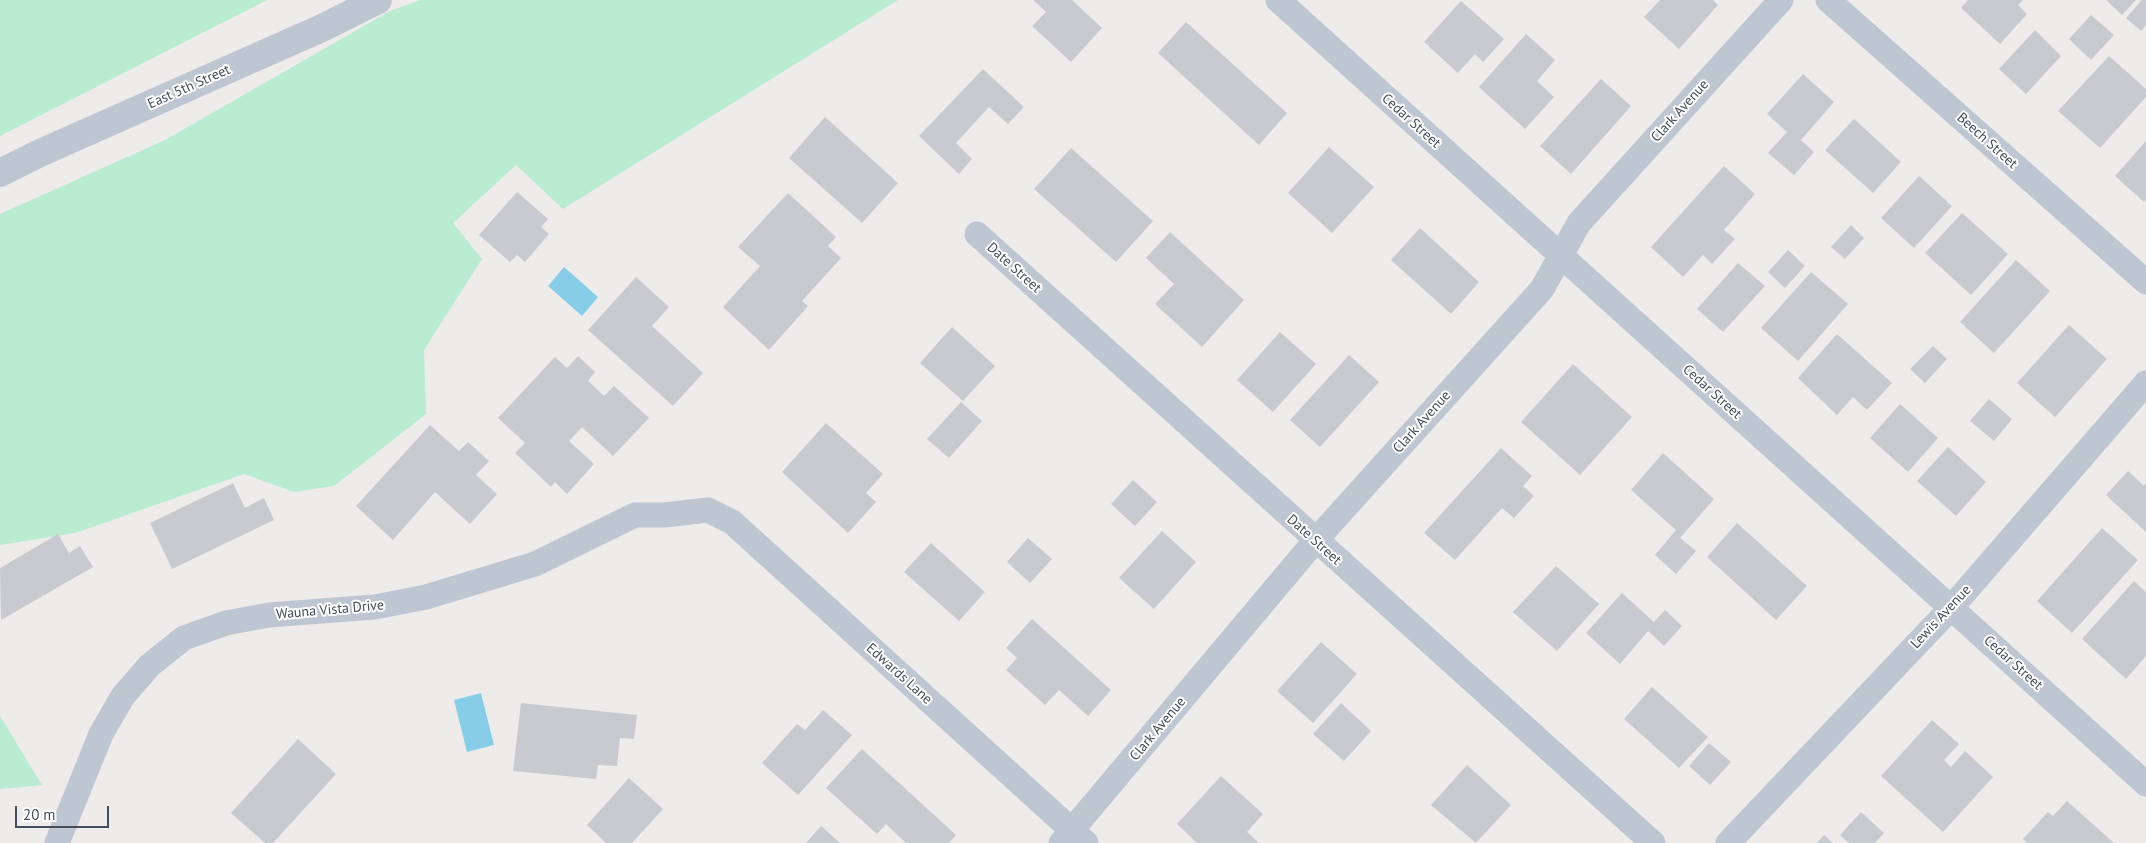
<!DOCTYPE html>
<html>
<head>
<meta charset="utf-8">
<style>
	body { margin:0 }
	#map { position:relative; width:2146px; height:843px; overflow:hidden; background:#eeebeb; font-family:"PT Sans",sans-serif }
	canvas { display:block }
	.scale { position:absolute; left:15px; top:806px; width:94px; height:22px; box-sizing:border-box; border:2px solid #444d58; border-top:0; padding-left:6px; font-size:15px; line-height:18px; white-space:nowrap; color:#444d58; -webkit-text-stroke:4px #fff; paint-order:stroke }
</style>
</head>
<body>
<div id="map">
<canvas width="2146" height="843"></canvas>
<div class="scale">20 m</div>
</div>
<script>
const c = document.querySelector('canvas').getContext('2d');
c.lineJoin = 'round';
function paint(path, color) {
  c.fillStyle = color;
  c.fill(path, 'evenodd');
}
function poly(rows) {
  const path = new Path2D();
  for (const r of rows) {
    path.moveTo(r[0], r[1]);
    for (let i = 2; i < r.length; i += 2) path.lineTo(r[i], r[i + 1]);
  }
  return path;
}
function stroke(path, color, width, dash) {
  c.strokeStyle = color;
  c.lineWidth = width;
  c.lineCap = dash ? 'butt' : 'round';
  c.setLineDash(dash || []);
  c.stroke(path);
}
function label(font, color, halo, rows, align = 'center') {
  c.font = font + ' "PT Sans",sans-serif';
  c.lineWidth = 4;
  c.setLineDash([]);
  c.textBaseline = 'middle';
  c.strokeStyle = halo;
  c.fillStyle = color;
  for (const [text, x, y, turn = 0] of rows) {
    c.save();
    c.translate(x, y);
    c.rotate((+turn || 0) * Math.PI / 180);
    c.textAlign = isNaN(turn) ? turn : align;
    if (halo) c.strokeText(text, 0, 0);
    c.fillText(text, 0, 0);
    c.restore();
  }
}
const green = poly([
	[0,0,267,0,0,136],
	[420,0,898,0,563,209,516,165,453,223,482,259,424,350,426,414,334,486,294,492,244,474,75,533,0,545,0,214,165,140,390,11],
	[0,716,42,785,0,789]
]);
const water = poly([
	[564,267,598,297,582,316,548,286],
	[481,693,494,745,467,752,454,700]
]);
const building = poly([
	[1033,0,1072,0,1102,28,1071,62,1032,26,1046,12],
	[1660,0,1713,0,1718,5,1679,49,1644,17],
	[1968,0,2023,0,2018,5,2027,14,2000,44,1961,8],
	[2106,0,2136,0,2122,15],
	[2142,0,2146,0,2146,25,2141,31,2126,18],
	[1461,1,1504,39,1483,62,1475,54,1458,73,1424,42],
	[2091,15,2114,35,2091,60,2069,39],
	[1186,22,1287,113,1259,145,1158,53],
	[2035,30,2061,56,2026,94,1999,69],
	[1526,34,1555,60,1537,81,1554,97,1525,129,1479,87],
	[2109,56,2146,89,2146,97,2100,148,2058,111],
	[983,69,1024,107,1008,124,989,107,956,143,972,159,959,174,919,136],
	[1803,74,1834,102,1801,140,1814,152,1794,175,1768,153,1787,132,1767,114],
	[1601,79,1631,106,1571,174,1540,146],
	[825,117,898,183,862,223,789,158],
	[1854,119,1901,162,1873,193,1825,150],
	[2146,141,2146,200,2144,202,2115,176],
	[1329,147,1374,187,1332,233,1288,193],
	[1071,148,1153,221,1116,262,1034,189],
	[1724,166,1755,194,1724,230,1735,239,1712,264,1703,255,1683,277,1651,247],
	[1919,176,1952,206,1914,248,1881,218],
	[517,192,548,219,541,227,549,234,525,262,517,255,510,262,479,235],
	[788,193,836,237,828,246,841,258,802,301,808,306,769,350,723,307,760,266,738,247],
	[1962,213,2008,254,1971,295,1925,253],
	[1851,225,1864,238,1845,259,1831,247],
	[1420,228,1479,282,1451,314,1391,260],
	[1170,232,1244,300,1202,347,1155,304,1174,284,1146,258],
	[1788,250,1805,266,1785,288,1768,272],
	[2016,260,2050,291,1994,353,1960,322],
	[1738,263,1765,286,1723,332,1697,309],
	[1811,272,1848,304,1798,361,1761,328],
	[636,277,669,307,652,326,703,373,673,406,588,330],
	[2069,325,2107,359,2055,417,2017,383],
	[952,327,995,366,963,401,920,363],
	[1280,332,1316,364,1273,412,1237,380],
	[1837,334,1892,383,1867,410,1853,397,1837,415,1798,378],
	[1933,346,1947,359,1925,383,1910,369],
	[1349,355,1379,382,1320,447,1290,420],
	[578,356,595,372,588,381,604,396,614,386,649,418,613,456,582,427,569,441,594,464,567,494,555,482,551,487,515,453,525,443,498,418,555,357,567,368],
	[1573,364,1632,417,1580,475,1521,422],
	[1989,399,2012,419,1994,441,1970,421],
	[961,402,982,421,949,458,927,439],
	[1900,404,1938,438,1908,472,1870,438],
	[826,423,883,474,866,493,876,502,848,533,782,472],
	[430,425,459,451,468,442,489,461,476,475,497,494,470,524,435,492,393,540,356,506],
	[1948,447,1986,482,1956,516,1917,481],
	[1501,448,1532,476,1523,486,1534,496,1514,518,1502,508,1455,560,1424,533],
	[1663,453,1714,499,1680,538,1696,551,1676,574,1655,555,1676,530,1631,490],
	[2128,471,2144,486,2146,483,2146,532,2106,495],
	[1133,480,1157,502,1135,526,1111,504],
	[233,483,245,508,264,498,274,520,172,569,150,523],
	[1737,523,1807,586,1776,620,1707,557],
	[2102,528,2138,560,2072,633,2037,601],
	[1162,531,1196,562,1154,609,1119,578],
	[58,534,69,553,80,546,93,567,1,620,0,568],
	[1028,538,1052,559,1030,583,1007,562],
	[931,543,985,592,959,621,904,572],
	[1556,566,1599,604,1557,651,1513,612],
	[2134,581,2146,592,2146,656,2126,679,2082,639],
	[1622,593,1654,622,1665,610,1682,626,1664,646,1648,631,1620,664,1586,633],
	[1032,619,1111,690,1088,716,1059,690,1045,705,1006,670,1017,658,1006,648],
	[1321,642,1357,674,1313,723,1277,691],
	[1652,687,1708,737,1679,768,1624,719],
	[521,703,637,715,634,739,620,738,617,766,598,765,596,779,513,771],
	[1341,703,1371,731,1344,761,1313,734],
	[823,710,852,735,798,795,762,763,797,724,805,730],
	[1932,720,1959,744,1944,760,1951,767,1965,751,1993,777,1943,832,1881,776],
	[298,739,336,774,273,843,265,843,231,813],
	[1709,743,1731,762,1710,785,1689,766],
	[862,749,956,835,949,843,906,843,886,824,877,834,826,788],
	[1467,765,1511,805,1476,843,1431,805],
	[1221,776,1263,814,1247,832,1259,843,1197,843,1177,824],
	[629,778,663,809,632,843,606,843,587,825],
	[2067,801,2114,843,2027,843,2023,839,2048,812,2053,816],
	[1861,812,1884,833,1875,843,1849,843,1840,835],
	[821,826,840,843,806,843],
	[1824,835,1833,843,1817,843]
]);
const minor = poly([
	[1278,0,2146,784],
	[1828,0,2146,282],
	[977,234,1653,843],
	[57,843,101,734,123,696,150,665,184,638,226,623,269,615,375,607,426,597,535,564,635,515,664,515,708,510,732,522,1086,843],
	[1061,843,1315,541,1542,289,1579,223,1781,0],
	[1728,843,1951,608,2146,383]
]);
const tertiary = poly([
	[0,173,40,153,322,28,378,0]
]);
const streetNames = [
	["East 5th Street",189,87,-24],
	["Clark Avenue",1680,111,-48],
	["Cedar Street",1411,121,42],
	["Beech Street",1987,141,42],
	["Date Street",1014,268,42],
	["Cedar Street",1712,392,42],
	["Clark Avenue",1422,422,-48],
	["Date Street",1314,540,42],
	["Wauna Vista Drive",330,610,-5],
	["Lewis Avenue",1941,617,-47],
	["Cedar Street",2013,663,42],
	["Edwards Lane",899,674,42],
	["Clark Avenue",1158,729,-50]
];
paint(green, '#b9ecd0');
paint(water, '#87cde8');
paint(building, '#c8cad0');
stroke(minor, '#bec6d1', 25);
stroke(tertiary, '#bec6d1', 28);
label('14px', '#444d58', '#fff', streetNames);
</script>
</body>
</html>
